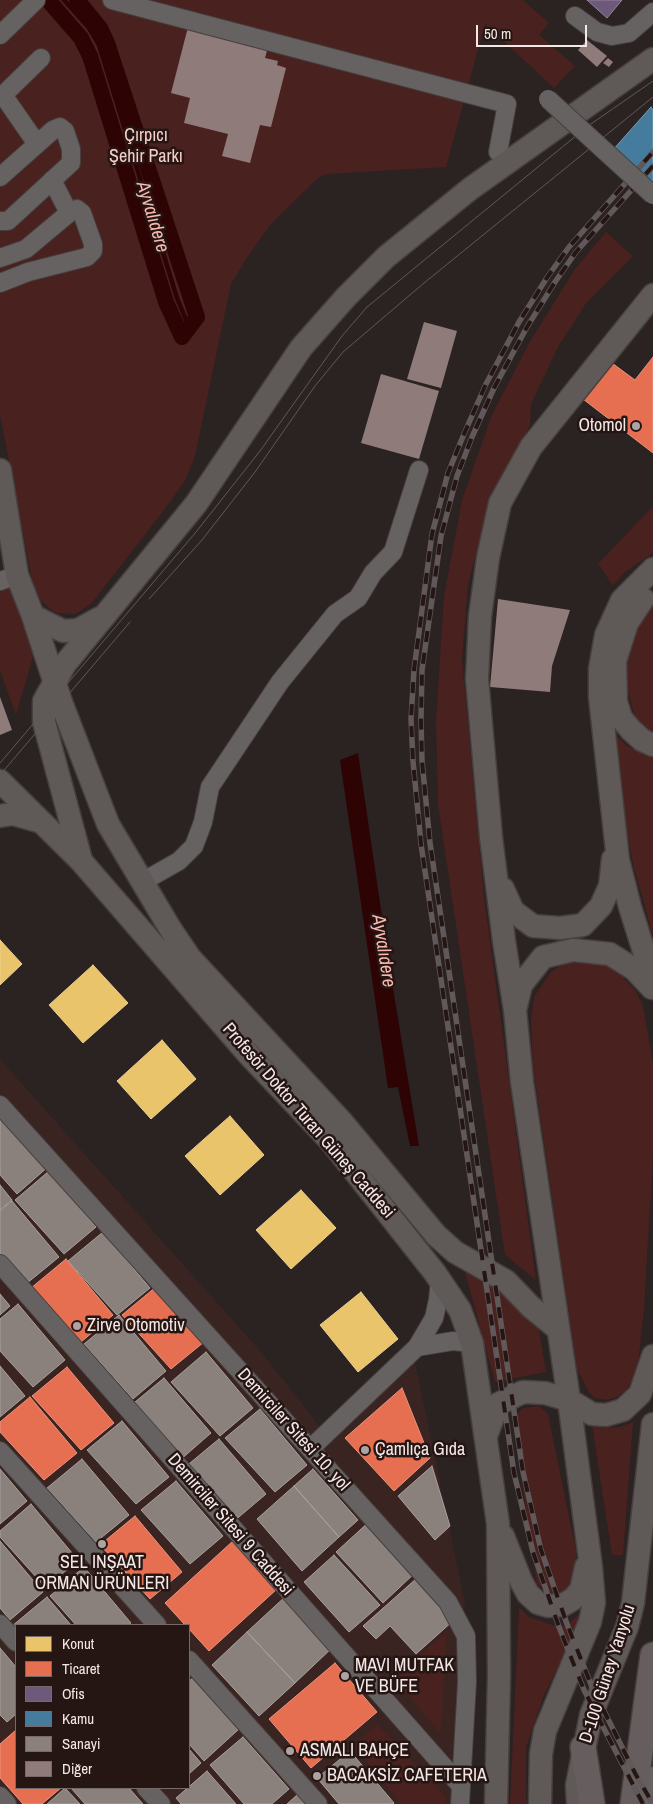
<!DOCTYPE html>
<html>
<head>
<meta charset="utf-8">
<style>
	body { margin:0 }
	#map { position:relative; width:653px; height:1804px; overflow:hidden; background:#2b2222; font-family:"Archivo Narrow",sans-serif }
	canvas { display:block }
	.legend { position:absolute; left:15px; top:1624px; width:175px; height:165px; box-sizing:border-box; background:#251614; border:1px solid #786a68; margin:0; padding:6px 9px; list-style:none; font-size:15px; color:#f4e8e7 }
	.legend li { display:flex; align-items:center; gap:10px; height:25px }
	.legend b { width:25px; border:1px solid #786a68 }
	.scale { position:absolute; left:476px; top:25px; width:111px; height:22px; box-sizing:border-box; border:2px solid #f4e8e7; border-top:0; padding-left:6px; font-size:15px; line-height:18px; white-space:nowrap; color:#f4e8e7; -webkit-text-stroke:4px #251614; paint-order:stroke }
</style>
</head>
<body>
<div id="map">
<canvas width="653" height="1804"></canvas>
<ul class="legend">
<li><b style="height:14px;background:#e9c46a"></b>Konut</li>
<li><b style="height:14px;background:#e76f51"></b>Ticaret</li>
<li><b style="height:14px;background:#6d597a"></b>Ofis</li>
<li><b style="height:14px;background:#457b9d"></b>Kamu</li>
<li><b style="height:14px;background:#8a817c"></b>Sanayi</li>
<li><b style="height:14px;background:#8f7b79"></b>Diğer</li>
</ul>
<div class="scale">50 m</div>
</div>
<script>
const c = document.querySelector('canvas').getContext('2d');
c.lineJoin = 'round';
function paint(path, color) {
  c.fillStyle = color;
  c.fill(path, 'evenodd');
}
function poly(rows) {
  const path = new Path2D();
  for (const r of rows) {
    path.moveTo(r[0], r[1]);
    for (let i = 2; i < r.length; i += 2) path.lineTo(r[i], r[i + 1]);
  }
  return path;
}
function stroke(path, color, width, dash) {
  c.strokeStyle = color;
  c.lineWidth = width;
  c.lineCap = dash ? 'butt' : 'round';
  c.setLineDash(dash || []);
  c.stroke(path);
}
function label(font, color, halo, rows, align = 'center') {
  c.font = font + ' "Archivo Narrow",sans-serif';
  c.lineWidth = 5;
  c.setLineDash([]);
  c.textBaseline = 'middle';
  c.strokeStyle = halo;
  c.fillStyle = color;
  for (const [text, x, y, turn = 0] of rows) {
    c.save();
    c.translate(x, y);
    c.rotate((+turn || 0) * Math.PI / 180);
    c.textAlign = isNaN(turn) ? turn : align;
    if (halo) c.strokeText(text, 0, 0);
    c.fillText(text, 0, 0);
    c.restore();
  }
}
const built = poly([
	[0,1059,262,1353,321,1428,411,1343,465,1603,452,1804,0,1804],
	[16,1625,189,1625,189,1788,16,1788]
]);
const green = poly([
	[0,0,523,0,549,23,539,35,575,66,554,88,485,24,446,167,327,174,318,178,270,225,250,253,231,284,195,456,186,479,171,501,91,604,75,614,57,613,50,609,37,596,34,589,0,415],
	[606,232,633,256,587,302,558,347,531,404,530,425,487,514,468,584,462,660,484,897,536,1280,505,1255,438,804,436,721,444,596,462,500,492,415,529,343,575,269],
	[653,506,653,553,625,572,613,586,598,564],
	[13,583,37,643,16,715,0,671,0,587],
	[653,601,653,732,640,726,634,714,626,682,626,663,638,622],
	[613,732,627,746,653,757,653,936,633,864,618,784],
	[587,961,607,966,622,976,636,991,643,1006,653,1063,653,1156,644,1310,637,1373,626,1390,617,1397,606,1400,595,1398,589,1392,577,1369,533,1066,531,1021,534,997,551,972,562,964],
	[465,1272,494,1284,520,1307,539,1329,546,1372,495,1382],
	[539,1406,548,1414,576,1551,576,1571,572,1588,555,1595,537,1584,513,1419,523,1408],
	[633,1422,623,1555,612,1555,592,1425,605,1428,620,1427],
	[519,1607,529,1617,558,1627,568,1624,584,1609,575,1633,544,1695,526,1748,526,1804,510,1804],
	[447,1632,441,1734,393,1677],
	[377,1724,446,1797,445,1804,396,1804,399,1801,353,1746]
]);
const water = poly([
	[358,753,389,964,419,1146,410,1146,398,1087,388,1088,340,760]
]);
const homes = poly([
	[0,940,22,964,0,985,0,940],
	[93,965,128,1003,83,1043,49,1005,93,965],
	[162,1040,196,1079,151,1119,117,1081,162,1040],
	[230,1116,264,1155,220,1195,185,1156,230,1116],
	[301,1190,336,1228,291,1269,256,1230,301,1190],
	[361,1292,398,1339,358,1372,320,1325,361,1292]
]);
const shops = poly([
	[653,357,653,453,583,399,612,363,635,380,653,357],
	[66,1259,113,1315,81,1342,31,1288,66,1259],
	[157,1286,204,1342,171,1369,122,1315,157,1286],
	[67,1367,114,1423,81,1450,32,1396,67,1367],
	[402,1388,430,1458,394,1491,345,1438,402,1388],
	[30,1397,77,1453,44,1480,0,1432,0,1422,30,1397],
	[135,1516,182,1572,150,1599,100,1545,135,1516],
	[233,1541,277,1589,209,1651,189,1629,189,1625,185,1625,165,1603,233,1541],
	[335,1663,377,1712,311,1768,269,1719,335,1663],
	[16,1730,16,1788,61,1788,42,1804,23,1804,0,1778,0,1744,16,1730]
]);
const offices = poly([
	[587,0,622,0,607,18,587,0]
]);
const public = poly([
	[651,107,653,110,653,204,604,160,651,107]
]);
const industry = poly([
	[0,1113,49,1166,17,1194,0,1175,0,1113],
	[49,1171,96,1227,64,1254,15,1200,49,1171],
	[0,1185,12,1200,0,1210,0,1185],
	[12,1201,59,1257,26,1284,0,1255,0,1211,12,1201],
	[103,1232,150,1288,117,1315,68,1261,103,1232],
	[0,1294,10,1306,0,1315,0,1294],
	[18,1304,65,1360,33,1387,0,1351,0,1319,18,1304],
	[119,1315,166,1371,133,1399,84,1344,119,1315],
	[206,1352,253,1408,220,1436,171,1382,206,1352],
	[0,1366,25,1396,0,1417,0,1366],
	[164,1378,211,1433,179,1461,129,1407,164,1378],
	[260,1409,307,1465,275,1492,225,1438,260,1409],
	[122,1421,169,1477,136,1504,87,1450,122,1421],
	[219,1439,266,1494,233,1522,184,1468,219,1439],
	[82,1459,129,1515,96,1542,47,1488,82,1459],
	[432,1466,450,1526,435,1540,398,1496,432,1466],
	[0,1469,27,1501,0,1524,0,1469],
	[313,1469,358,1520,339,1537,294,1486,313,1469],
	[176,1481,223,1536,190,1564,141,1510,176,1481],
	[294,1486,339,1537,302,1571,257,1519,294,1486],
	[31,1504,78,1560,46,1588,0,1537,0,1531,31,1504],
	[371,1520,417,1571,383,1603,336,1552,371,1520],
	[0,1541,43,1592,10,1620,0,1608,0,1541],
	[334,1555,380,1605,349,1632,304,1582,334,1555],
	[84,1567,131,1623,128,1625,76,1625,50,1596,84,1567],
	[417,1578,454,1620,416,1654,390,1626,376,1639,363,1626,417,1578],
	[286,1596,333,1647,295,1683,247,1632,286,1596],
	[47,1597,71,1625,16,1625,16,1631,12,1626,47,1597],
	[247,1632,295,1683,259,1716,212,1665,247,1632],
	[0,1648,16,1667,16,1714,7,1722,0,1715,0,1648],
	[193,1678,239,1729,204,1761,189,1744,189,1681,193,1678],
	[243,1737,289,1789,272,1804,244,1804,210,1765,243,1737],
	[189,1749,201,1763,189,1774,189,1749],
	[350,1751,394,1803,393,1804,339,1804,317,1778,350,1751],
	[207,1771,236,1804,181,1804,176,1798,207,1771],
	[65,1788,80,1804,47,1804,65,1788],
	[71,1788,129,1788,143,1804,85,1804,71,1788],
	[297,1795,305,1804,287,1804,297,1795]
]);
const stream = poly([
	[64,0,89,28,99,45,177,298,189,327]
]);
const canal = poly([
	[48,0,81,38,90,56,166,302,182,337,197,317,107,43,100,28,77,0]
]);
const building = poly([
	[188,27,268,47,265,58,278,61,277,65,286,68,271,127,260,125,250,163,222,156,228,134,184,123,190,98,171,93],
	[587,40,607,56,597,67,578,50],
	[608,58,613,62,609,67,603,63],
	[424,322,457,331,441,388,407,379],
	[381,374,439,391,419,459,361,443],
	[498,599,570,610,552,666,550,692,490,687],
	[0,697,12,730,0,735]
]);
const minor = poly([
	[112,0,507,104,498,152],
	[575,16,597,32,612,36,629,33,653,12],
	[0,35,36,0],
	[3,95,37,144],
	[0,98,41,58],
	[0,177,53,130,60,127,65,131,71,149,71,163,8,221,0,221],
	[52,180,69,213],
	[0,258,26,249,69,213,77,209,82,213,93,244,93,251,87,257,28,272,0,283],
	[0,581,17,575],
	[142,882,179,861,194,846,203,822,210,787,280,682,335,614,358,598,373,573,393,552,419,470],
	[0,1105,448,1602,466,1636,467,1682,460,1804],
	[0,1264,461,1786],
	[417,1347,453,1341,472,1343],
	[310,1449,417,1347,434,1318,438,1300,440,1279],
	[0,1451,157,1625],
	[0,1624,16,1642],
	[189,1660,318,1804],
	[146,1788,161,1804],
	[0,1796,7,1804],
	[649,1804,653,1776]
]);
const major = poly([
	[0,470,17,575,33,616,61,702,108,824,171,930,190,958,342,1122,436,1235,455,1252,506,1281,531,1307,558,1329],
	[653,569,622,600,606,635,600,669,600,697,618,860,630,907,653,980],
	[643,599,627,623,615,661,616,702,621,718,631,730,642,740,653,745],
	[33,616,63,631,78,630,100,618],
	[0,781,81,861,249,1055,333,1144,435,1273,460,1310,472,1343,498,1524,499,1676,496,1804],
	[0,816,13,814,38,821],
	[81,860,44,722,44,701,65,664,196,504,301,348,346,297,386,257,470,189,653,59],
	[503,889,513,911,533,926,560,928,583,925,601,906,610,886,613,859],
	[516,1006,521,985,543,957,573,950,610,954,634,969,652,988],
	[486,1436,498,1404,523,1392,545,1393,569,1400,592,1414,606,1415,623,1410,640,1394,653,1356],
	[503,1536,521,1581,528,1594,538,1603,548,1606,563,1605,573,1599,581,1590,586,1567],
	[540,1804,541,1754,545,1731,590,1622,594,1603,591,1567,569,1400,522,1082,515,1010,504,941,491,837,477,679,480,616,488,558,500,503,531,447,653,295],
	[578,1804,577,1785,591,1715,627,1627,633,1603,653,1424]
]);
const highway = poly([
	[583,1747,592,1804],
	[633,1804,653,1655]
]);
const tram = poly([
	[149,599,202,540,255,472,315,386,343,352,424,283,653,97],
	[0,763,196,532,260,451,342,336,367,307,588,126,653,81],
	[0,775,130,622]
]);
const rail = poly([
	[653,166,576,252,555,282,527,327,494,388,472,437,457,476,441,536,422,670,421,719,422,761,430,843,523,1472,541,1550,567,1624,592,1687,636,1775,653,1804],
	[643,1804,584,1690,559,1627,533,1552,514,1473,421,844,413,761,411,719,414,670,432,534,448,473,464,434,486,384,519,322,548,276,569,247,653,152]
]);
const minorBridge = poly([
	[548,99,653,195]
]);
const markers = [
	[636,426,5,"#aea3a2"],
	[77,1326,5,"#aea3a2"],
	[365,1450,5,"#aea3a2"],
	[102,1544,5,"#aea3a2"],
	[345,1676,5,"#aea3a2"],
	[290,1751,5,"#aea3a2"],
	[317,1776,5,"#aea3a2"]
];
const parkNames = [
	["Çırpıcı",146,136],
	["Şehir Parkı",146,157]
];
const poiNames = [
	["Otomol",626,426,"right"],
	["Zirve Otomotiv",87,1326],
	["Çamlıça Gıda",375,1450],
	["SEL INŞAAT",102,1563,"center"],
	["ORMAN ÜRÜNLERI",102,1584,"center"],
	["MAVI MUTFAK",355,1666],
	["VE BÜFE",355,1687],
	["ASMALI BAHÇE",300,1751],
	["BACAKSİZ CAFETERIA",327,1776]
];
const streetNames = [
	["Profesör Doktor Turan Güneş Caddesi",308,1121,49],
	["Demirciler Sitesi 10. yol",293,1430,48],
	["Demirciler Sitesi 9 Caddesi",230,1525,49],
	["D-100 Güney Yanyolu",608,1674,-72]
];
const waterNames = [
	["Ayvalıdere",152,217,73],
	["Ayvalıdere",383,951,81]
];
paint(built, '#392421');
paint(green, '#49211e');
paint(water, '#2e0304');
paint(homes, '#e9c46a');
stroke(homes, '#eccf90', 1);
paint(shops, '#e76f51');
stroke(shops, '#eb937e', 1);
paint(offices, '#6d597a');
stroke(offices, '#96849b', 1);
paint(public, '#457b9d');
stroke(public, '#7a9cb3', 1);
paint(industry, '#8a817c');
stroke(industry, '#aaa09c', 1);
stroke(stream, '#2e0304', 4.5);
stroke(canal, '#2e0304', 16);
paint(building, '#8f7b79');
stroke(minor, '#463f3e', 20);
stroke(major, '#463f3e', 25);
stroke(highway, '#463f3e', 28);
stroke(minor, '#666262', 18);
stroke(major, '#5f5958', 22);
stroke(highway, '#665e5e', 25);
stroke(tram, '#615959', 1);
stroke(rail, '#615959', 5.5);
stroke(rail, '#251614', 4, [11]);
stroke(minorBridge, '#463f3e', 20, []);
stroke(minorBridge, '#666262', 18);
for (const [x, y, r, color] of markers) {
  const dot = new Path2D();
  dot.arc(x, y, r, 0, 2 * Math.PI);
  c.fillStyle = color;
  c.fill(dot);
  stroke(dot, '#251614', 2);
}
label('18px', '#facec8', '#251614', parkNames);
label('18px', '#f4e8e7', '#251614', poiNames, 'left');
label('18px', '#f4e8e7', '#251614', streetNames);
label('italic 19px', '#f9b9b1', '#251614', waterNames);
</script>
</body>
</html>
